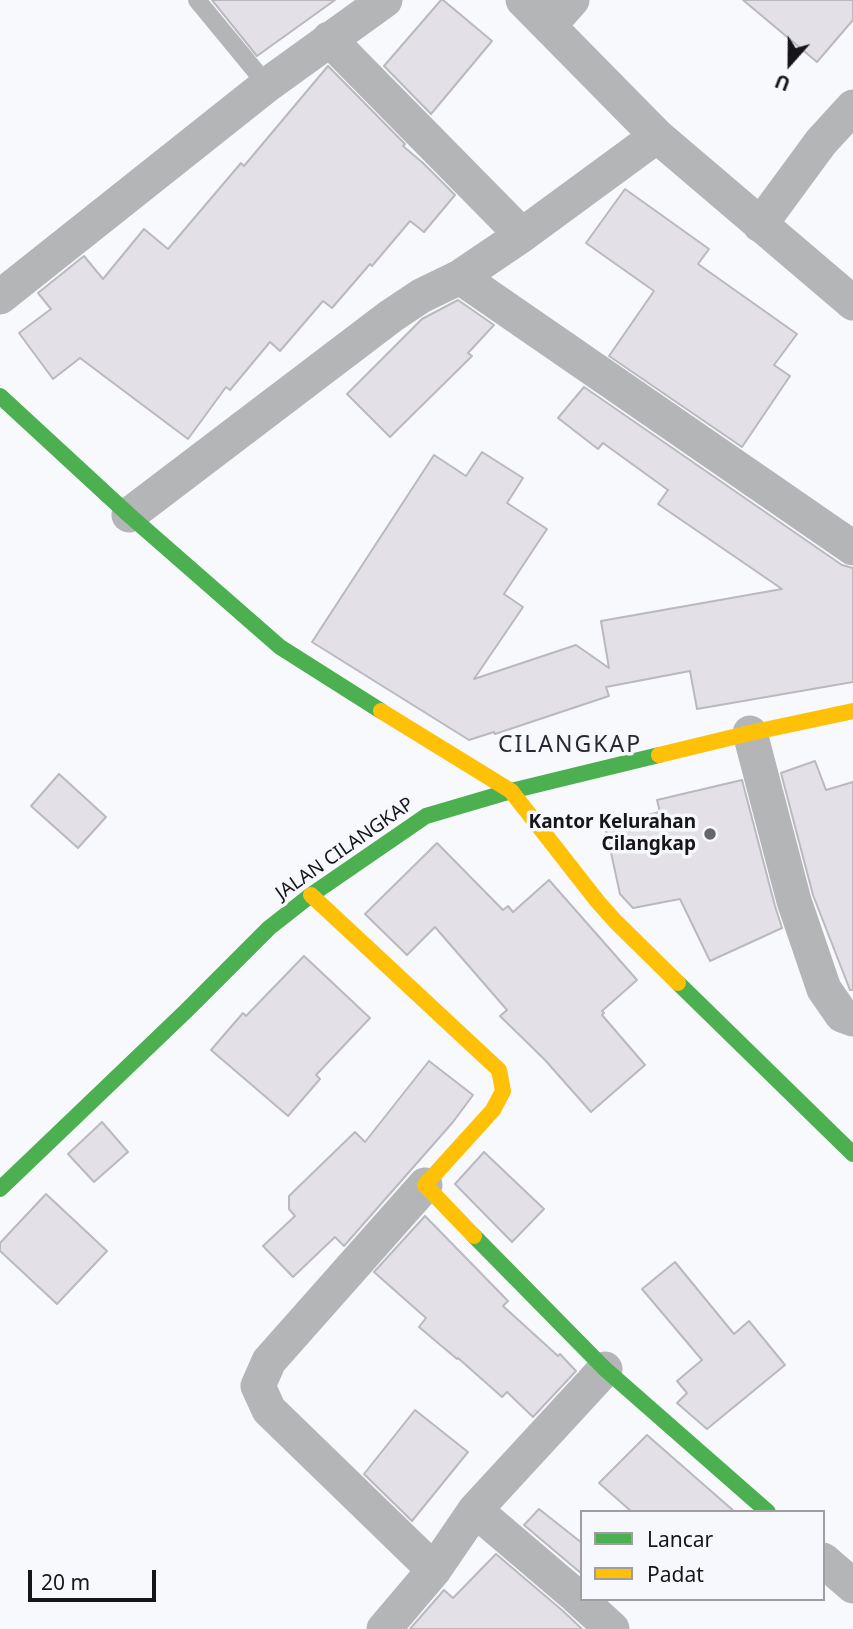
<!DOCTYPE html>
<html>
<head>
<meta charset="utf-8">
<style>
	body { margin:0 }
	#map { position:relative; width:853px; height:1629px; overflow:hidden; background:#f8f9fd; font-family:"Noto Sans",sans-serif }
	canvas { display:block }
	.legend { position:absolute; left:580px; top:1510px; width:245px; height:91px; box-sizing:border-box; background:#f7f8fe; border:2px solid #9d9da3; margin:0; padding:9px 12px; list-style:none; font-size:21px; color:#15151a }
	.legend li { display:flex; align-items:center; gap:14px; height:35px }
	.legend b { width:35px; border:2px solid #9d9da3 }
	.north { position:absolute; left:755px; top:28px; width:70px; height:70px; -webkit-text-stroke:5px #f7f8fe; paint-order:stroke; rotate:201deg; font-size:19px; font-weight:700; line-height:28px; text-align:center; color:#15151a }
	.north::after { content:''; display:block; margin:auto; width:24px; height:32px; background:#15151a; clip-path:polygon(50% 0,100% 100%,50% 72%,0 100%) }
	.scale { position:absolute; left:28px; top:1570px; width:128px; height:32px; box-sizing:border-box; border:4px solid #15151a; border-top:0; padding-left:9px; font-size:21px; line-height:24px; white-space:nowrap; color:#15151a; -webkit-text-stroke:5px #f7f8fe; paint-order:stroke }
</style>
</head>
<body>
<div id="map">
<canvas width="853" height="1629"></canvas>
<ul class="legend">
<li><b style="height:9px;background:#4caf50"></b>Lancar</li>
<li><b style="height:9px;background:#ffc107"></b>Padat</li>
</ul>
<div class="north">U</div>
<div class="scale">20 m</div>
</div>
<script>
const c = document.querySelector('canvas').getContext('2d');
c.lineJoin = 'round';
function paint(path, color) {
  c.fillStyle = color;
  c.fill(path, 'evenodd');
}
function poly(rows) {
  const path = new Path2D();
  for (const r of rows) {
    path.moveTo(r[0], r[1]);
    for (let i = 2; i < r.length; i += 2) path.lineTo(r[i], r[i + 1]);
  }
  return path;
}
function stroke(path, color, width, dash) {
  c.strokeStyle = color;
  c.lineWidth = width;
  c.lineCap = dash ? 'butt' : 'round';
  c.setLineDash(dash || []);
  c.stroke(path);
}
function label(font, color, halo, rows, align = 'center') {
  c.font = font + ' "Noto Sans",sans-serif';
  c.lineWidth = 7;
  c.setLineDash([]);
  c.textBaseline = 'middle';
  c.strokeStyle = halo;
  c.fillStyle = color;
  for (const [text, x, y, turn = 0] of rows) {
    c.save();
    c.translate(x, y);
    c.rotate((+turn || 0) * Math.PI / 180);
    c.textAlign = isNaN(turn) ? turn : align;
    if (halo) c.strokeText(text, 0, 0);
    c.fillText(text, 0, 0);
    c.restore();
  }
}
const building = poly([
	[212,0,335,0,257,56,212,0],
	[441,0,443,0,492,41,431,114,384,66,441,0],
	[743,0,853,0,853,20,817,62,743,0],
	[328,66,405,144,403,146,423,163,455,195,424,232,410,221,372,266,370,264,332,308,323,301,280,351,270,342,230,390,226,387,188,439,80,358,53,379,19,333,51,309,38,293,84,256,103,279,144,229,168,249,241,163,244,166,328,66],
	[625,189,709,249,698,264,797,334,774,365,790,376,742,447,609,356,654,291,586,243,625,189],
	[458,300,494,325,468,353,472,356,390,437,347,394,422,319,458,300],
	[584,387,842,565,853,568,853,682,697,709,690,671,606,687,609,696,495,734,494,732,469,740,312,642,434,455,466,476,482,452,523,478,507,503,547,529,504,594,523,607,474,679,576,645,609,668,601,621,782,589,658,504,668,490,603,443,598,449,558,418,584,387],
	[815,761,826,790,853,782,853,990,850,990,813,895,781,773,815,761],
	[59,774,106,817,78,848,31,806,59,774],
	[742,780,775,906,782,928,710,961,680,899,633,908,620,894,605,825,660,812,657,800,742,780],
	[437,843,503,910,508,906,513,912,549,880,637,980,602,1011,604,1013,602,1015,645,1065,591,1112,545,1060,500,1016,507,1010,435,927,407,955,365,914,437,843],
	[304,956,370,1018,316,1075,320,1079,288,1116,211,1050,243,1013,246,1016,304,956],
	[429,1061,473,1095,453,1122,344,1246,335,1237,293,1277,263,1246,295,1216,289,1209,289,1196,355,1132,365,1142,429,1061],
	[102,1122,128,1152,94,1182,68,1154,102,1122],
	[484,1152,544,1209,512,1242,455,1184,484,1152],
	[46,1194,107,1251,57,1304,0,1251,0,1243,46,1194],
	[425,1216,508,1301,503,1306,558,1356,560,1354,576,1371,533,1417,507,1392,502,1397,458,1358,457,1359,419,1327,426,1318,374,1272,425,1216],
	[675,1262,734,1334,749,1321,785,1365,707,1429,677,1403,687,1393,677,1381,702,1360,642,1289,675,1262],
	[415,1410,468,1452,412,1521,364,1474,415,1410],
	[647,1435,735,1512,632,1512,599,1483,647,1435],
	[539,1509,582,1543,582,1574,524,1525,539,1509],
	[496,1554,563,1611,582,1629,410,1629,444,1590,453,1598,496,1554]
]);
const lane = poly([
	[197,0,267,85]
]);
const street = poly([
	[523,0,657,136,853,303],
	[549,26,572,0],
	[329,39,522,235],
	[760,225,821,142,853,107],
	[460,277,853,548],
	[0,297,267,85,385,0],
	[129,515,391,316,421,296,460,277,522,235,657,136],
	[750,733,794,901,824,989,842,1015,853,1019],
	[425,1185,269,1361,258,1386,269,1410,434,1570],
	[475,1510,576,1596,612,1629],
	[823,1560,853,1586],
	[384,1629,434,1570,475,1510,605,1369]
]);
const fast = poly([
	[0,396,129,515,280,647,381,711],
	[678,983,853,1154],
	[0,1189,186,1011,269,928,311,895,426,816,511,791,659,755],
	[474,1236,605,1369,768,1512]
]);
const slow = poly([
	[381,711,511,791,598,902,615,921,678,983],
	[659,755,750,733,853,711],
	[311,895,499,1070,503,1091,493,1110,425,1185,474,1236]
]);
const markers = [
	[710,834,7,"#646569"]
];
const poiNames = [
	["Kantor Kelurahan",696,823],
	["Cilangkap",696,845]
];
const streetNames = [
	["JALAN CILANGKAP",345,849,-35]
];
const quarterNames = [
	["CILANGKAP",570,745]
];
paint(building, '#e3e0e7');
stroke(building, '#bab9bd', 2);
stroke(lane, '#b3b5b7', 18);
stroke(street, '#b3b5b7', 35);
stroke(fast, '#4caf50', 16);
stroke(slow, '#ffc107', 16);
for (const [x, y, r, color] of markers) {
  const dot = new Path2D();
  dot.arc(x, y, r, 0, 2 * Math.PI);
  c.fillStyle = color;
  c.fill(dot);
  stroke(dot, '#f7f8fe', 2.5);
}
label('bold 19px', '#15151a', '#f7f8fe', poiNames, 'right');
label('19px', '#15151a', '#f7f8fe', streetNames);
c.letterSpacing = '2px';
label('23px', '#282833', '#f7f8fe', quarterNames);
c.letterSpacing = '0px';
</script>
</body>
</html>
